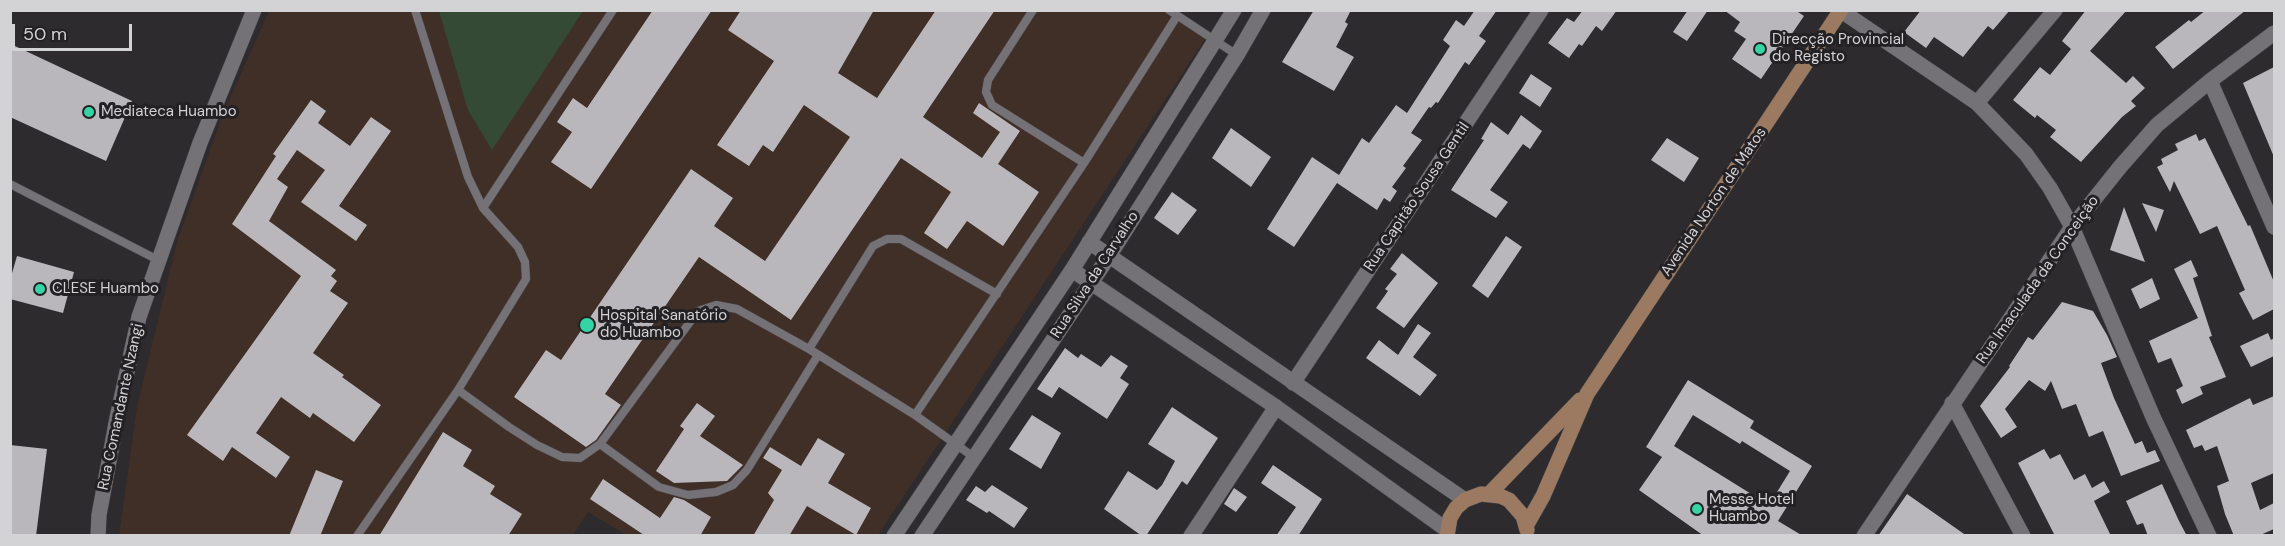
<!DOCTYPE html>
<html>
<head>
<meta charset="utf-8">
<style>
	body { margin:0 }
	#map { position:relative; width:2285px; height:546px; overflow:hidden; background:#2d2b2e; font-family:"DM Sans",sans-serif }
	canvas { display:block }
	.frame { position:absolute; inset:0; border:12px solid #d3d2d4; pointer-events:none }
	.scale { position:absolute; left:12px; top:24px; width:120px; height:27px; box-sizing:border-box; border:3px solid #d3d2d4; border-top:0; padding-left:8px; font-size:18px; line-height:21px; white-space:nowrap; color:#d3d2d4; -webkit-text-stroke:4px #232124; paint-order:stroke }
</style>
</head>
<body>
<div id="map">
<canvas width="2285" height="546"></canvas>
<div class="frame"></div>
<div class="scale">50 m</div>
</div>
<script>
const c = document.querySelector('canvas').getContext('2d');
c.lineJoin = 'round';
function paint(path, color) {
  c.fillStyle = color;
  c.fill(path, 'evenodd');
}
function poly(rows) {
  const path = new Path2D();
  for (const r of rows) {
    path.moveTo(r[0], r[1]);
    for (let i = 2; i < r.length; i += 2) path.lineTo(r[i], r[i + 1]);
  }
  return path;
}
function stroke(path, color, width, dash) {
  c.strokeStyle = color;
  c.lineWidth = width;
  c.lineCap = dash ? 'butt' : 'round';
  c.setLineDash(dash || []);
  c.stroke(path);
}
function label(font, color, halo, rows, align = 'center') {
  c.font = font + ' "DM Sans",sans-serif';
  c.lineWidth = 6;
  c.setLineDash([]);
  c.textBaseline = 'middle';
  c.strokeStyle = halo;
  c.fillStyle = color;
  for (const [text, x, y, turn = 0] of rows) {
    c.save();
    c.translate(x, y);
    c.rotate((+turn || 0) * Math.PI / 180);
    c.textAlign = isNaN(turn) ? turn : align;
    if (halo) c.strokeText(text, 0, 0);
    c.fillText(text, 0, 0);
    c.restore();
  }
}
const medical = poly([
	[1169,10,1207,36,878,535,626,535,588,512,573,535,119,536,137,407,177,242,223,114,269,11]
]);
const green = poly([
	[439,11,583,11,492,150,468,110]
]);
const building = poly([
	[653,10,712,10,591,189,551,162,572,132,557,122,573,98,587,108],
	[741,10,874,10,838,73,877,98,936,10,995,10,923,117,982,158,1000,132,973,113,979,103,1020,131,998,164,1039,192,1003,246,967,221,947,249,924,233,951,192,901,158,791,320,699,257,605,394,621,405,596,440,586,447,514,397,546,350,561,360,691,169,733,198,714,226,765,261,850,137,804,105,773,152,763,145,749,166,717,145,774,61,728,30],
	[1314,10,1351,10,1345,22,1348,24,1336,47,1354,57,1334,91,1282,62],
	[1475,10,1497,10,1479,36,1486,41,1469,65,1465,62,1438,103,1436,102,1431,108,1429,107,1411,133,1422,140,1403,166,1406,168,1392,187,1397,191,1390,202,1384,198,1377,210,1337,183,1294,247,1267,229,1312,157,1339,175,1362,138,1369,143,1396,105,1407,113,1450,46,1443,40,1456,20,1464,26],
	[1583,10,1617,10,1602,31,1596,26,1582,46,1579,44,1569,58,1548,43,1567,18,1574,22],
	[1688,10,1708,10,1687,41,1673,32],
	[1724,10,1795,10,1804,16,1761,79,1732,59,1746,39,1734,31,1740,22],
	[1921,10,2010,10,1993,30,1988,26,1963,57,1934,37,1926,48,1904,32],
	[2086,10,2127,10,2090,51,2126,83,2133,76,2145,88,2131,101,2136,106,2122,117,2081,162,2050,137,2056,130,2037,115,2035,118,2013,100,2040,67,2050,75,2071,49,2062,41],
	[2206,10,2246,10,2173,69,2155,47,2189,20,2191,22],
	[15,46,132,101,106,161,10,117,10,55],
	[2274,67,2274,157,2243,83],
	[1531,74,1552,88,1540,107,1519,93],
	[311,100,326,111,318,123,350,146,371,117,391,131,339,206,367,225,356,241,301,202,325,170,297,150,277,179,288,187,269,221,336,270,331,276,337,281,330,291,348,303,313,353,344,375,342,377,381,405,354,442,313,413,310,418,281,397,256,433,290,457,276,478,232,447,223,461,187,435,301,276,232,224,276,156,273,154],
	[1521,115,1542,131,1530,149,1523,144,1490,190,1508,202,1496,218,1451,190,1484,140,1481,139,1491,122,1508,135],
	[1231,128,1271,157,1251,187,1212,158],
	[2196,134,2199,141,2205,138,2248,226,2250,225,2274,282,2274,309,2253,320,2239,293,2245,290,2217,226,2200,234,2174,181,2170,192,2157,167,2163,164,2161,159,2178,150,2175,144],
	[1667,138,1699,158,1684,182,1651,160],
	[1172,192,1197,210,1178,235,1154,218],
	[2142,203,2164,210,2156,232],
	[2124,207,2145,262,2110,250],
	[1506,236,1522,247,1488,298,1472,286],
	[1402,253,1438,283,1404,328,1376,308,1388,291,1385,289,1397,274,1390,269],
	[17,256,74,272,63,313,10,299,10,280],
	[2191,260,2198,276,2193,278,2212,336,2209,337,2226,377,2200,387,2203,394,2182,404,2176,390,2183,386,2171,358,2158,363,2149,341,2198,318,2174,269],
	[2152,278,2160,299,2140,309,2131,289],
	[2062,302,2093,311,2107,335,2117,357,2101,363,2114,398,2135,444,2142,441,2147,453,2155,450,2160,461,2121,476,2103,431,2089,437,2076,404,2062,409,2051,381,2045,391,2029,380,2005,409,2017,427,2001,438,1980,406,2010,367,2009,366,2028,337,2033,340],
	[1418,324,1431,333,1413,357,1437,375,1420,396,1366,358,1379,340,1398,355],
	[2268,333,2271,340,2274,338,2274,356,2251,367,2240,346],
	[1065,348,1078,358,1081,354,1101,367,1111,355,1128,366,1120,378,1129,384,1107,419,1059,387,1052,398,1037,389],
	[1688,380,1754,421,1750,428,1812,466,1778,521,1803,536,1704,536,1639,490,1662,457,1646,447],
	[1693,415,1740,444,1742,441,1790,471,1769,505,1674,446],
	[2274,396,2274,473,2251,483,2260,510,2274,503,2274,529,2258,536,2234,536,2225,514,2217,486,2229,481,2217,446,2205,451,2202,445,2194,448,2186,430,2250,398,2253,405],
	[697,403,715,416,700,436,743,465,727,481,674,483,656,471,684,429,680,426],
	[1172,407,1218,438,1187,485,1182,481,1146,536,1142,536,1104,509,1128,471,1157,490,1162,485,1175,461,1148,444],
	[1032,415,1061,433,1041,469,1009,449],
	[443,432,472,450,463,466,495,486,490,494,522,514,508,536,379,536],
	[818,438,845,454,828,483,871,508,856,535,807,506,789,536,753,536,774,500,768,493,782,470,763,458,770,447,801,466],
	[10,445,47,449,36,536,10,536],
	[2044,449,2050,459,2060,454,2074,480,2085,474,2092,488,2104,481,2110,492,2094,501,2111,536,2055,536,2018,463],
	[1273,465,1322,499,1298,536,1276,536,1296,507,1261,483],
	[316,470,343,481,320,536,289,536],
	[603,479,660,518,674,497,684,500,711,517,700,536,644,535,590,499],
	[2162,484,2179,521,2187,536,2148,536,2143,523,2137,525,2126,501],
	[992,485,1028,508,1014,528,989,511,987,513,966,500,976,486,985,492],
	[1234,488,1247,497,1236,512,1224,504],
	[1907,494,1967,536,1878,536]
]);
const service = poly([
	[415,10,468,177,483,208],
	[613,10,483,208,518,247,525,262,526,279,458,390,509,427,537,445,562,457,580,458,600,444,698,311,716,305,737,309,809,349,915,415,1084,163,1177,16],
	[1033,10,988,80,986,92,992,105,1084,163],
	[1169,10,1237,55],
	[10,184,158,260],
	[809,349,873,246,887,239,901,239,997,294],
	[915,415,975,458],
	[600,444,659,487,688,495,716,492,733,485,747,470,818,355],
	[357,536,458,390]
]);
const minor = poly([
	[1840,10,1977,103,2026,154,2050,188,2072,227,2153,417,2209,536],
	[2210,81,2274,227],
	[1977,103,2055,10],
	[1293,383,1541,10],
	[1952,403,2023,536],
	[1191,536,1276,407],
	[1864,536,2072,227,2120,167,2157,125,2210,81,2274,33]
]);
const tertiary = poly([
	[1089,242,1465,500],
	[1072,270,1276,407,1447,530],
	[98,536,99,515,117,418,139,317,200,143,254,10],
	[894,536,1072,270,1234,10],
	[922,536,1109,256,1237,55,1263,10]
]);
const secondary = poly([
	[1490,493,1580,400],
	[1526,526,1543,496,1587,394,1841,10],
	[1447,536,1450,518,1456,508,1465,500,1481,494,1500,496,1509,500,1523,516,1527,530]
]);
const markers = [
	[1760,49,6,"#35d4a7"],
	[89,112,6,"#35d4a7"],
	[40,289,6,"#35d4a7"],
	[587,325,8,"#35d4a7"],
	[1697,509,6,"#35d4a7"]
];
const poiNames = [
	["Direcção Provincial",1772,40],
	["do Registo",1772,57],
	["Mediateca Huambo",101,112],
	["CLESE Huambo",52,289],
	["Hospital Sanatório",600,316],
	["do Huambo",600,333],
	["Messe Hotel",1709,500],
	["Huambo",1709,517]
];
const streetNames = [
	["Rua Capitão Sousa Gentil",1417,197,-56],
	["Avenida Norton de Matos",1714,202,-56],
	["Rua Silva da Carvalho",1095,275,-57],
	["Rua Imaculada da Conceição",2038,280,-55],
	["Rua Comandante Nzangi",121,407,-78]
];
paint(medical, '#402f26');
paint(green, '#344a35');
paint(building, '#b9b7bb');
stroke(service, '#4a484b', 9);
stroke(minor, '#4a484b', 16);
stroke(tertiary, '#4a484b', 16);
stroke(secondary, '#4a484b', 16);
stroke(service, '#747276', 8);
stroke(minor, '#747276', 15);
stroke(tertiary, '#747276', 15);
stroke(secondary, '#9b7a61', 15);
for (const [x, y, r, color] of markers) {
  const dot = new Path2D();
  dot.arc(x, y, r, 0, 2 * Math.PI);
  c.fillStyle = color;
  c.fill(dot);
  stroke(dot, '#232124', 2);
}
label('15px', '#d3d2d4', '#232124', poiNames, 'left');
label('15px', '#d3d2d4', '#232124', streetNames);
</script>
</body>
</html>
